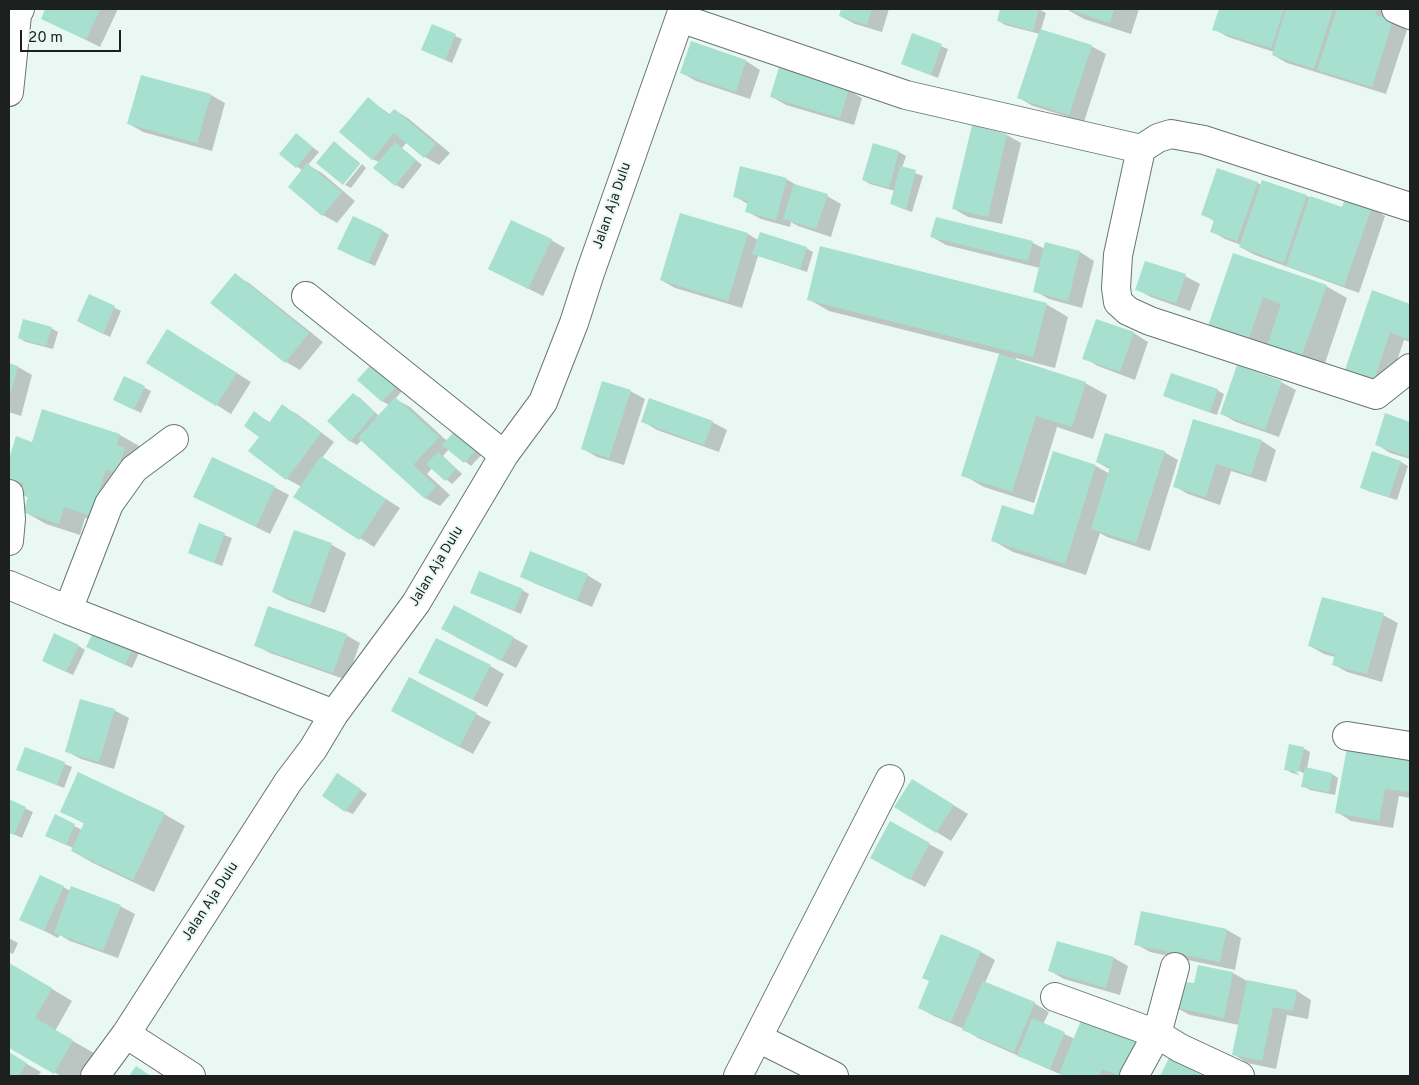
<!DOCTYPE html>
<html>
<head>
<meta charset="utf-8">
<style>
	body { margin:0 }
	#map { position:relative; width:1419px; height:1085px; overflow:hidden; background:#eaf8f3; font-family:Overpass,sans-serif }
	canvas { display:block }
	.frame { position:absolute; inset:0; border:10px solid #1c2120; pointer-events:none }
	.scale { position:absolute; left:20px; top:30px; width:101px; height:22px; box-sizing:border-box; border:2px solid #1c2120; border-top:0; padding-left:6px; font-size:15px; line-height:18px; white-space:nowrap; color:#1c2120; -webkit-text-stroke:4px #eaf8f3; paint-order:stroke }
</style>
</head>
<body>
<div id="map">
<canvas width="1419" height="1085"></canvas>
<div class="frame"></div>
<div class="scale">20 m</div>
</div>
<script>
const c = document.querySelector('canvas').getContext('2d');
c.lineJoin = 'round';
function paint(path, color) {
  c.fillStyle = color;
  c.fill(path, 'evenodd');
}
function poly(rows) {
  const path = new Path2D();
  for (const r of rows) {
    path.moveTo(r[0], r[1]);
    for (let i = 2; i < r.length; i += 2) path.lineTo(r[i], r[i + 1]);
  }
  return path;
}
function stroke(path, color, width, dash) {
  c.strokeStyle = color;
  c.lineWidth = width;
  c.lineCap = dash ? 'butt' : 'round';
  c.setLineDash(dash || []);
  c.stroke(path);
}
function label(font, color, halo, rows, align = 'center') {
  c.font = font + ' Overpass,sans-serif';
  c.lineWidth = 4;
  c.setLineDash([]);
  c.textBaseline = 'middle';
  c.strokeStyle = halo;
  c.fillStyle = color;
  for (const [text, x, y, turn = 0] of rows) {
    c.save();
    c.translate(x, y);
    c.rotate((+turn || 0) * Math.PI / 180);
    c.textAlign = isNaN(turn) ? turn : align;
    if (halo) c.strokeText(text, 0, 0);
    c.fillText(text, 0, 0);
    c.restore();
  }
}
const shadow = poly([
	[47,9,118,9,100,47,42,18],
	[843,9,889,9,882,32,855,24,840,16],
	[1002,9,1039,9,1046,13,1041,30,1091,46,1106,54,1084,122,1033,106,1019,98,1040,34,1005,25,999,21],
	[1066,9,1139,9,1131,34,1084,19],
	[1221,9,1381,9,1392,15,1392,21,1407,30,1386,94,1287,63,1273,55,1274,52,1228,37,1214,29],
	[913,35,948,49,938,78,902,64],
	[455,36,462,39,452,63,429,53],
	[692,43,746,61,760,70,750,99,696,81,682,73],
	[848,90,862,98,854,125,786,105,772,97],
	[211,95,225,103,212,151,143,132,129,124],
	[368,99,391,115,395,110,409,119,450,153,439,165,425,157,407,142,402,148,422,165,403,189,396,185,379,162,372,159],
	[296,135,319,152,308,165,322,173,355,201,337,223,323,215,303,171,280,154],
	[1007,135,1021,143,1002,224,968,217,954,209],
	[334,143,360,163,343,183],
	[874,145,899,152,906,156,902,168,923,176,912,212,898,207,891,203,895,191,870,184,863,180],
	[362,164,366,168,351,188,345,185],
	[786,179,800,187,827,196,841,204,831,237,798,226,791,222,790,227,761,219,746,211,748,204,734,196],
	[1257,183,1306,196,1343,209,1371,208,1385,216,1359,293,1255,255,1240,247,1241,245,1225,239,1211,231,1214,221,1203,214],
	[681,214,748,234,758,240,806,248,813,252,807,272,758,256,742,308,675,288,661,280],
	[937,219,1033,243,1045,249,1080,252,1094,261,1082,308,1049,299,1035,291,1040,268,946,245,932,237],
	[383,231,389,235,375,266,346,253],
	[551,240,565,248,543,296,489,269],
	[1234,254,1326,286,1347,298,1322,372,1230,341],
	[235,275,249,283,323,342,300,370,286,362,212,303],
	[1185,276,1200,284,1190,311,1151,297,1136,289],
	[1373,292,1410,305,1410,342,1404,340,1387,390,1360,380],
	[90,296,121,311,110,337,85,325],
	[808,299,1046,304,1068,317,1055,368,1016,358,1015,361,1085,383,1107,395,1093,439,1057,427,1034,503,984,487,963,475,1000,354,829,311],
	[1097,320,1134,333,1148,342,1135,380,1098,366,1084,358],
	[51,328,58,332,53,349,26,342,19,338],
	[182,339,251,382,231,414,148,362],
	[9,364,18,367,32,375,21,416,9,412],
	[125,378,151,391,141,413,121,403],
	[359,379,408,384,395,399,410,407,447,441,488,448,471,466,449,449,443,456,462,474,452,484,432,468,427,474,450,495,440,506,425,498,362,440,357,445,350,441,353,394,360,398,379,416,389,405,382,401],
	[1281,382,1296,390,1279,437,1236,422,1222,414],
	[1217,390,1224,394,1217,415,1171,399,1164,395],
	[630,391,645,399,624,465,597,457,583,449],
	[282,406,297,414,334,442,322,458,400,508,374,547,295,497,302,487,287,479,261,437,255,413,271,423],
	[43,410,120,435,141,447,128,481,113,527,85,518,80,535,46,524,25,512,29,498,22,494,24,488,9,479,9,463,17,438,33,443],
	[1386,415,1410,423,1410,459,1390,453,1376,444],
	[642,421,712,422,727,430,719,452,657,430],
	[1194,421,1262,441,1276,450,1266,482,1231,471,1220,505,1188,494,1174,486],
	[1164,452,1178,460,1150,551,1107,537,1100,533,1086,575,1013,552,992,540,1034,516,1096,466,1110,474,1111,470,1097,462],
	[1373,453,1401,462,1408,466,1397,500,1368,491,1361,487],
	[274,487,289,495,270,534,194,497],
	[199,525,232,538,222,566,196,556],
	[295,531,332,545,346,553,325,613,288,600,273,592],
	[587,575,602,584,592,607,536,584,521,576],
	[522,590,529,594,521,614,471,593],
	[1383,615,1398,623,1382,682,1347,672,1333,664,1335,657,1324,654,1310,646],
	[346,635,360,643,347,680,270,653,255,645],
	[456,637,514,638,528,646,516,668],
	[79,646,85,650,73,675,50,664],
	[141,649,132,668,94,650],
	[490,666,504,674,487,707,420,673],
	[410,679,491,722,473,754,407,719],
	[114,710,129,718,114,769,81,759,66,751],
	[26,748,72,767,64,788,18,770],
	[1303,748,1310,752,1307,769,1332,774,1338,778,1335,795,1310,790,1303,786,1305,774,1294,768,1293,770,1300,775,1292,773,1285,769],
	[1410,759,1410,798,1399,796,1393,828,1351,821,1337,812],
	[344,779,367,794,353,814,346,811],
	[927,789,968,814,951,841,896,807],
	[9,801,33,812,22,838,9,832],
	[61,811,164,814,185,826,154,892,93,863,72,851,73,848,53,839,55,816,82,830,85,824],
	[890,823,944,852,925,887,886,866],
	[63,887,71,891,120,906,135,914,118,958,70,941,60,935,58,938,21,919],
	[1227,930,1241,938,1235,970,1150,952,1136,944],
	[9,938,18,943,13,954,9,952],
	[981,952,995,960,985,983,1034,1003,1049,1012,1043,1024,1075,1039,1124,1076,1064,1076,978,1038,964,1029,934,1016,919,1008],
	[1114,958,1128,966,1120,995,1064,979,1050,971],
	[9,963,72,1001,55,1031,94,1053,80,1076,61,1076,9,1047],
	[1198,966,1233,973,1247,981,1297,991,1311,1000,1308,1019,1287,1015,1276,1069,1247,1063,1233,1054,1239,1025,1190,1015,1175,1007,1195,985],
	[9,1054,41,1072,38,1076,9,1076]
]);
const building = poly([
	[45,9,100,9,86,40,41,19],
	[841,9,872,9,867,25,839,16],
	[1000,9,1039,9,1033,31,997,21],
	[1067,9,1114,9,1110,23],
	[1219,9,1284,9,1271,48,1212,30],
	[1286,9,1333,9,1314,69,1272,55],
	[1337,9,1377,9,1375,15,1393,20,1372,87,1317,70],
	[432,24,456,34,445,60,421,50],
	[1040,29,1092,45,1069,115,1017,98],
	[912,33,942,44,931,75,901,64],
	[691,41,746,60,736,92,680,73],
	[779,67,849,89,840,118,770,97],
	[141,75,211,94,197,143,127,124],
	[368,97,389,115,394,109,436,144,424,158,394,133,372,160,339,132],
	[972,125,1007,134,988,217,952,209],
	[296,133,313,147,296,168,279,154],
	[334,141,360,164,343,185,316,163],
	[395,142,416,160,395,186,373,168],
	[873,143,899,151,889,188,862,180],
	[307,163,342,192,322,216,288,187],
	[740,166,787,178,776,220,745,212,748,201,733,197],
	[900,166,916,170,906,209,890,204],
	[1217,168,1258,182,1237,241,1210,232,1214,220,1201,215],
	[1262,180,1307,195,1284,263,1239,247],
	[794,184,828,194,816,229,783,219],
	[1310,196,1342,207,1345,198,1372,207,1344,286,1286,266],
	[680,213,748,233,728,301,660,280],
	[353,216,383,230,368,263,337,249],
	[936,217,1033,241,1028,261,930,237],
	[511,220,552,239,528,289,488,269],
	[760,232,807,247,800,269,752,254],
	[1045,242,1080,251,1068,301,1033,292],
	[820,246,1047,303,1033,357,807,300],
	[1233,253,1327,285,1300,360,1266,349,1281,304,1263,297,1247,344,1207,329],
	[1145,261,1186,274,1176,303,1135,290],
	[235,273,309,333,285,363,210,303],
	[1372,290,1410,304,1409,340,1390,332,1373,383,1344,373],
	[89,294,115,306,103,334,77,321],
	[23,319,52,327,46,346,18,338],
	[1096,319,1134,332,1120,372,1082,359],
	[167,329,237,373,216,406,146,363],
	[999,354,1086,382,1072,427,1036,416,1012,492,961,476],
	[378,357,402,380,382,402,357,380],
	[9,363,18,366,9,398],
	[1237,365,1282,381,1265,430,1220,414],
	[1171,373,1218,389,1210,412,1163,396],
	[124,376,145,386,134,410,113,400],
	[602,381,631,390,609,458,581,449],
	[353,393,375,413,350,442,327,421],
	[395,397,439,437,413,465,436,486,425,499,358,438],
	[649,398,713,421,704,445,641,422],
	[282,404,321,433,286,480,248,451,259,437,244,426,254,411,269,423],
	[42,409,120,434,117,445,125,448,116,473,106,469,91,516,64,507,59,524,23,512,28,497,20,495,24,484,9,479,9,459,16,436,32,442],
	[1385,413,1410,422,1410,457,1375,445],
	[1193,419,1262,440,1251,475,1216,464,1206,497,1173,487],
	[460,425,482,443,464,463,442,445],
	[1105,433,1165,451,1136,543,1091,529,1110,467,1096,462],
	[1053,451,1096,465,1065,564,991,541,1002,505,1033,515],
	[1372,451,1401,461,1389,497,1360,488],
	[438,452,456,469,445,481,426,464],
	[321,456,386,499,359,540,293,497],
	[212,457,275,486,256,527,193,497],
	[199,523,225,533,214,563,188,553],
	[294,530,332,543,310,606,272,592],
	[530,551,588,574,577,600,520,577],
	[479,571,523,589,514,611,470,593],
	[1322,597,1384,613,1367,674,1332,665,1335,654,1308,646],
	[454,605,514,637,501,661,441,629],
	[268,606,347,634,333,673,254,646],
	[96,626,135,644,125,665,86,647],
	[54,633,79,645,66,672,42,661],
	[436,638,491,665,473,700,418,673],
	[409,677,477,713,459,747,391,711],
	[80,699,115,709,99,762,65,752],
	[1289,744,1304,747,1299,772,1284,770],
	[25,747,65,762,57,785,16,770],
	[1347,747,1410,758,1409,792,1385,789,1379,821,1335,813],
	[1305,767,1332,773,1329,792,1301,787],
	[78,772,165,813,133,880,71,851,84,823,60,812],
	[337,773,361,789,345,812,322,796],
	[912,779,954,805,936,833,894,807],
	[9,799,26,807,14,835,9,833],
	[55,814,75,824,66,845,45,836],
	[890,821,930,843,910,880,870,858],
	[40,875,64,886,44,931,19,920],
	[71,886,121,905,103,951,54,933],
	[1141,911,1227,929,1220,962,1134,945],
	[941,934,981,951,951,1022,918,1008,929,981,922,978],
	[1057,941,1114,957,1106,988,1048,971],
	[9,963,52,988,35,1018,73,1040,54,1074,9,1048],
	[1198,965,1233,972,1224,1018,1174,1007,1179,981,1194,983],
	[1247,980,1297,990,1293,1011,1273,1007,1262,1061,1232,1055],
	[983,981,1035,1002,1014,1052,962,1030],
	[1032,1018,1065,1032,1050,1069,1017,1056],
	[1082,1018,1140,1042,1125,1076,1120,1076,1102,1069,1099,1076,1064,1076,1059,1074],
	[9,1052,27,1063,19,1076,9,1076],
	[1169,1058,1203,1076,1160,1076],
	[136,1066,151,1076,129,1076]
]);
const minor = poly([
	[1396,9,1410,15],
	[680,18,906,95,1141,149,1158,138,1171,134,1204,140,1410,207],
	[9,92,17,15,20,9],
	[1141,149,1118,255,1116,288,1118,302,1128,311,1150,321,1376,395,1410,368],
	[306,296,504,455],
	[9,494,11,519,9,541],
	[9,585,68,610,334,714],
	[68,610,109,504,134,469,174,439],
	[1347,736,1410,746],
	[1055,997,1157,1034,1175,967],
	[126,1034,191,1076],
	[758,1038,834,1076],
	[95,1076,126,1034,288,782,313,749,334,714,416,603,504,455,543,402,574,323,590,273,683,9],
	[738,1076,890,779],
	[1134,1076,1157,1034,1180,1048,1240,1076]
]);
const streetNames = [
	["Jalan Aja Dulu",613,206,-71],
	["Jalan Aja Dulu",437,567,-59],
	["Jalan Aja Dulu",211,902,-57]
];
paint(shadow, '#0003');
paint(building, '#a7e0cf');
stroke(minor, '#697571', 30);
stroke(minor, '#fff', 28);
label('14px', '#1c2120', '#eaf8f3', streetNames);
</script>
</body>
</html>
